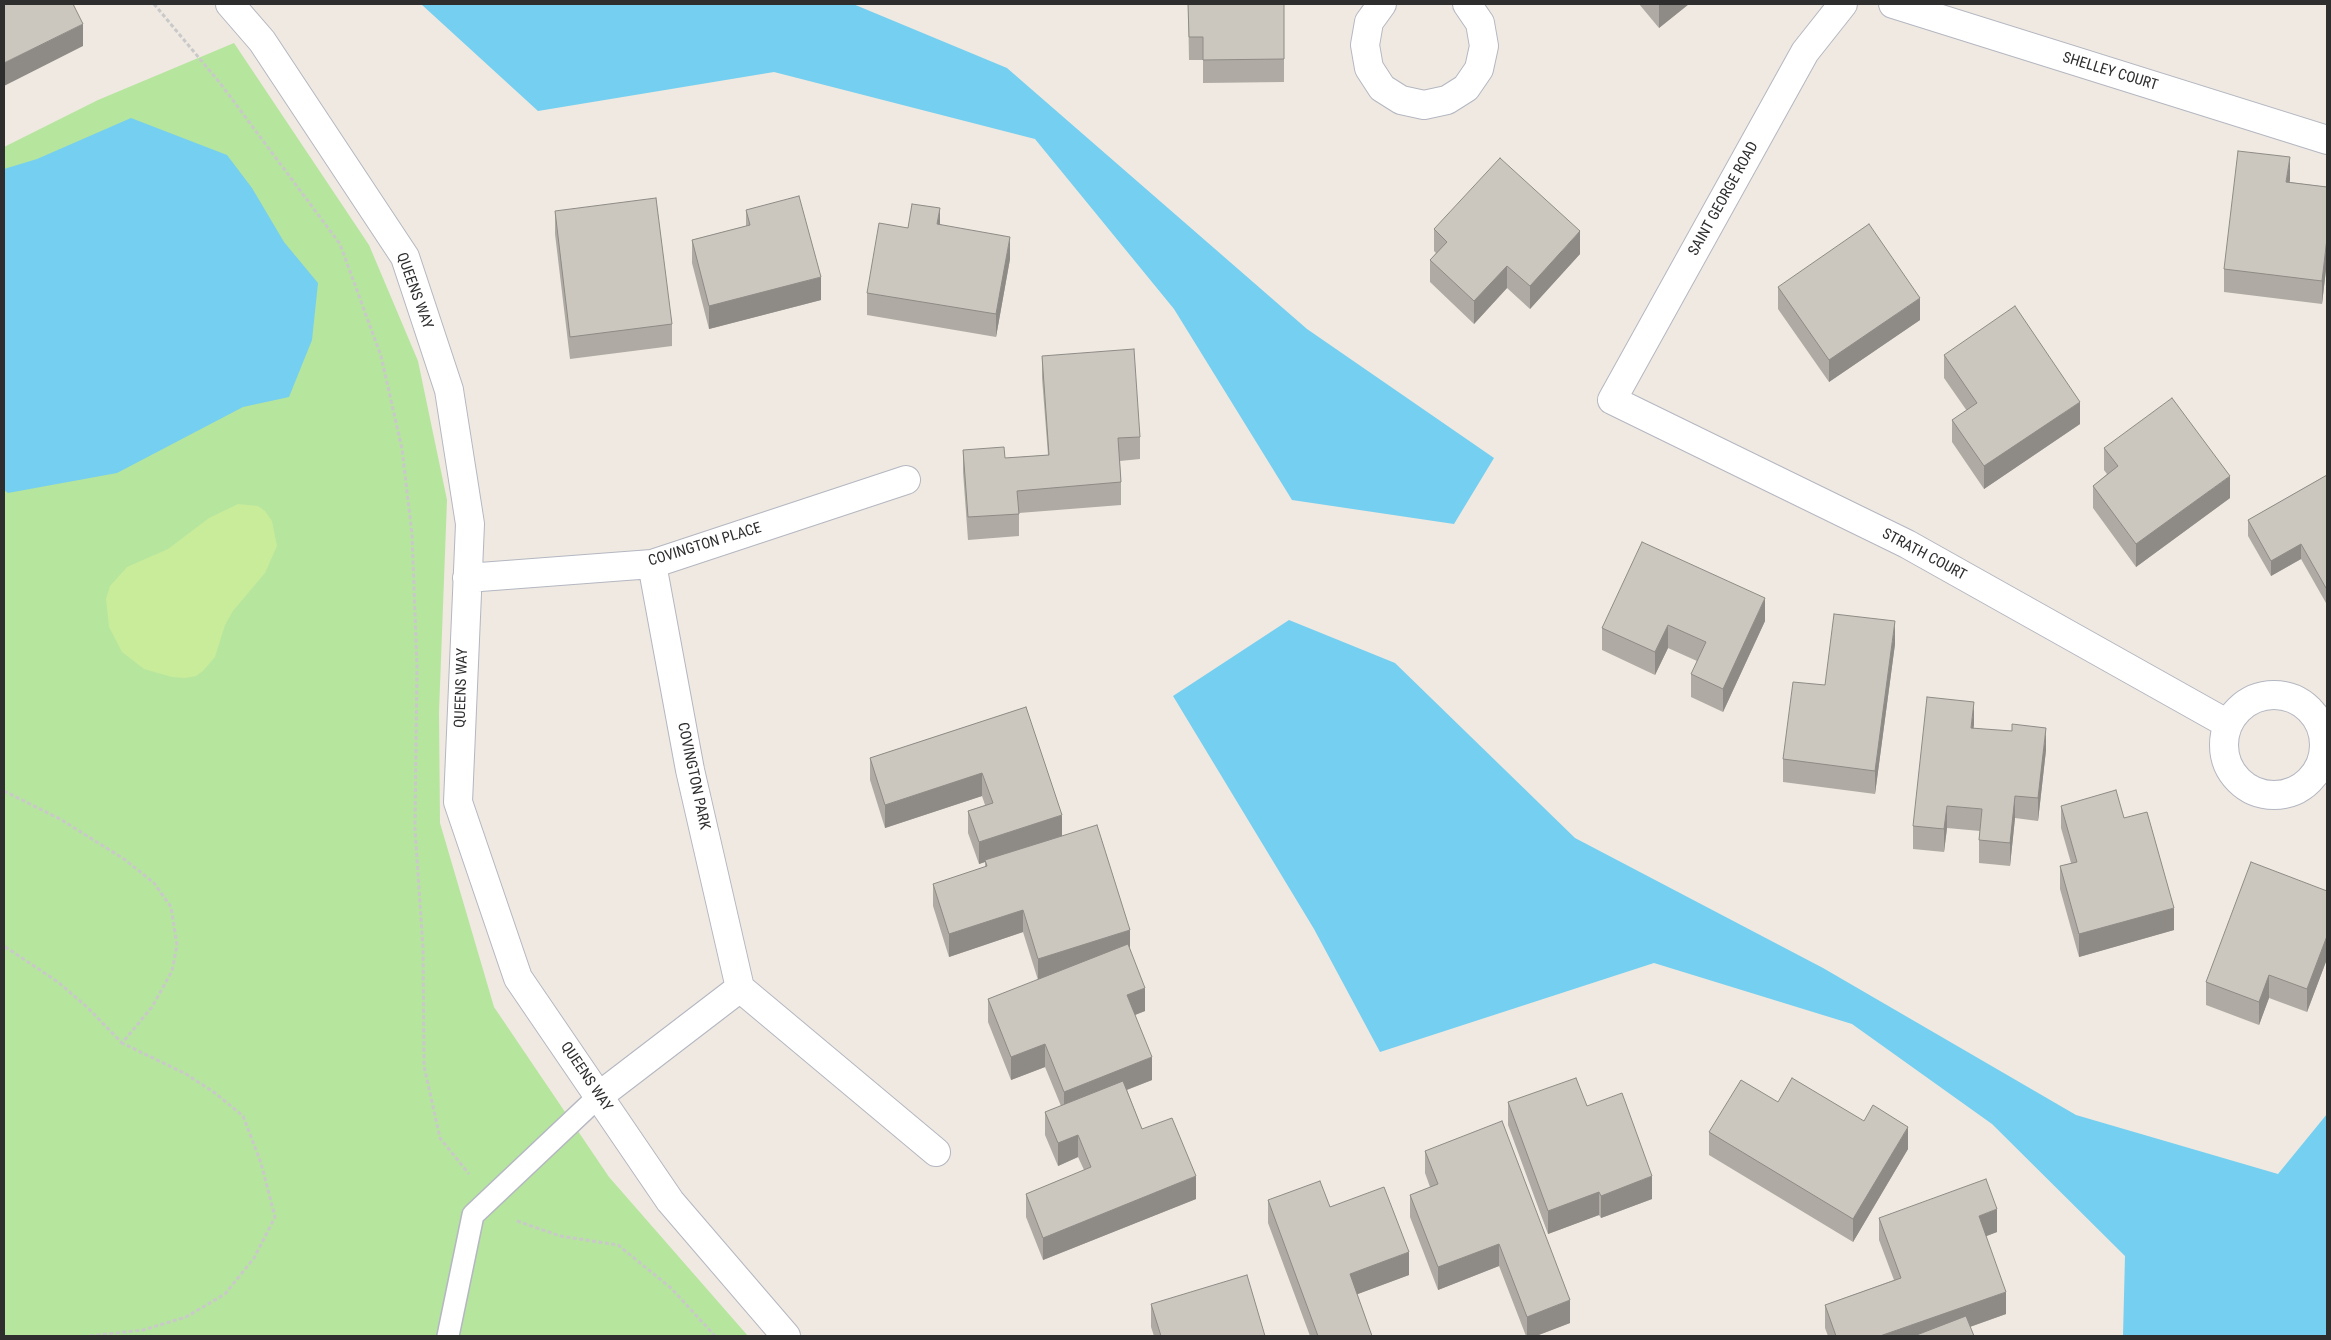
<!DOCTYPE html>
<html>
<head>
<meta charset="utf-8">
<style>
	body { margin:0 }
	#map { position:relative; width:2331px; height:1340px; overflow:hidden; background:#efe9e1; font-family:"Roboto Condensed",sans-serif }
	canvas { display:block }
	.frame { position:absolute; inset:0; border:5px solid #2e2e2e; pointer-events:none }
</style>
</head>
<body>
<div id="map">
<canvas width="2331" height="1340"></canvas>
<div class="frame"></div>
</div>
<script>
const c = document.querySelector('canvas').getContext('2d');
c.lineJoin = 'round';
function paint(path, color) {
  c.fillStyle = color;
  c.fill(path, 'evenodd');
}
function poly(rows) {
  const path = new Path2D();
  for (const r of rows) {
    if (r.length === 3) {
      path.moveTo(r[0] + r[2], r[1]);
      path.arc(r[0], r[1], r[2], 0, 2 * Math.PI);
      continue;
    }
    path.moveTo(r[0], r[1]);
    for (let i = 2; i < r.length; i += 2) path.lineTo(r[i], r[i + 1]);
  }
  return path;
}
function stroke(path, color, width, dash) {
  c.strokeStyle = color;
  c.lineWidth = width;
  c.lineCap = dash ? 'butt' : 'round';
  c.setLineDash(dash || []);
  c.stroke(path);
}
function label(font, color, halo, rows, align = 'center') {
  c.font = font + ' "Roboto Condensed",sans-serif';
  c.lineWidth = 5;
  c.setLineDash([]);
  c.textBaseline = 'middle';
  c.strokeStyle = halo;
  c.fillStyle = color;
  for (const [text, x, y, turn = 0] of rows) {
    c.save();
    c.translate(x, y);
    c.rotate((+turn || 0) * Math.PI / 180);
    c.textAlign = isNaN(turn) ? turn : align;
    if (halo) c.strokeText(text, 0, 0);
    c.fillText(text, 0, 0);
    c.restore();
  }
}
const green = poly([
	[234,43,369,245,418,361,447,500,439,712,440,823,494,1007,609,1177,748,1336,4,1336,4,147,98,100]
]);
const pitch = poly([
	[238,504,258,506,265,511,272,521,277,546,265,573,233,611,225,625,215,657,203,671,196,676,185,678,172,677,144,669,122,652,109,627,106,599,110,586,127,567,168,549,209,518]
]);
const water = poly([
	[421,4,853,4,1007,68,1307,329,1494,458,1454,524,1292,500,1174,309,1035,139,774,72,538,111],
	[131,118,227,155,252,188,284,242,318,283,312,340,289,397,243,407,117,473,8,493,4,490,4,169,37,159],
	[1289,620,1395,663,1575,838,1823,968,2076,1115,2278,1174,2327,1114,2327,1336,2123,1336,2125,1256,1992,1124,1852,1024,1654,963,1380,1052,1314,929,1173,696]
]);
const path = poly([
	[154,4,220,83,340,244,381,356,402,449,412,534,417,666,415,829,423,948,424,1066,440,1138,469,1174],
	[4,791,60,819,124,859,154,883,171,907,177,945,172,971,152,1007,122,1043,88,1008,58,982,4,946],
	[517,1221,560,1236,618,1245,671,1288,715,1336],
	[90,1336,143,1330,186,1317,225,1294,254,1258,275,1217,261,1163,243,1116,215,1093,186,1074,122,1043]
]);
const service = poly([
	[448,1336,473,1215,599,1096]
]);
const minor = poly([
	[230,4,262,41,405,257,449,390,470,524,458,802,518,978,670,1201,786,1336],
	[1382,4,1369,22,1365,45,1369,68,1382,88,1401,100,1424,105,1447,100,1466,88,1479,69,1484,46,1480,23,1467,4],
	[1843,4,1805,52,1612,400,1907,544,2228,724],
	[1893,4,2327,140],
	[652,564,690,770,740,988,936,1152],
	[467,578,652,564,906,480],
	[2274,745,50],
	[599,1096,740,988]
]);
const wall = poly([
	[1188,4,1284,4,1284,82,1203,83,1203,60,1189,60],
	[1639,4,1689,4,1659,28],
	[2290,180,2289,182,2327,187,2327,261,2322,304,2224,292,2224,269],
	[746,210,821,300,709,329,692,263,692,240,746,226],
	[555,211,672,324,672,346,570,359,555,234],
	[940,224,1010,259,996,337,867,315,867,293,908,228],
	[1434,229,1580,254,1530,309,1507,288,1474,324,1430,282,1430,260,1436,253,1434,251],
	[1778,287,1920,320,1829,382,1778,309],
	[1944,355,2080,424,1984,489,1952,442,1952,420,1967,411,1944,378],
	[1042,356,1140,437,1140,459,1120,461,1121,482,1121,505,1019,513,1019,536,968,540,963,472,963,450,1005,458,1048,455,1042,378],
	[2104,448,2230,498,2136,567,2093,508,2093,486,2107,474,2104,470],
	[2327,475,2326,603,2301,559,2271,576,2248,536,2248,520],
	[1765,621,1723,712,1691,697,1691,674,1697,661,1668,648,1655,675,1602,650,1602,628],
	[1895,644,1875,794,1783,782,1783,759,1825,685],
	[1026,707,1062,836,1130,949,1145,1011,1135,1015,1152,1080,1127,1090,1142,1129,1196,1199,1043,1260,1026,1217,1026,1194,1084,1170,1078,1157,1058,1166,1045,1135,1045,1112,1061,1106,1045,1067,1011,1080,988,1022,988,999,1038,980,1023,932,949,957,933,906,933,884,985,867,985,862,979,864,968,833,968,811,985,805,982,796,885,828,870,780,870,758],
	[1973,728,2046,750,2038,821,2015,818,2010,866,1979,863,1979,840,1980,831,1947,828,1944,852,1913,849,1913,826],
	[2061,806,2124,818,2174,930,2079,957,2060,889,2060,866,2071,863,2061,828],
	[2327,891,2327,959,2307,1012,2269,998,2259,1025,2206,1005,2206,982],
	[1508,1102,1587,1106,1652,1199,1601,1218,1599,1215,1548,1234,1508,1125],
	[1709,1132,1908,1149,1853,1242,1709,1155],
	[1425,1151,1570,1323,1536,1336,1526,1336,1499,1266,1438,1290,1410,1217,1410,1195,1430,1187,1425,1173],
	[1268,1200,1330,1207,1409,1275,1357,1294,1372,1336,1310,1336,1268,1223],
	[1879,1218,1997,1232,1986,1236,2006,1314,1970,1327,1974,1336,1828,1336,1825,1328,1825,1305,1894,1280,1879,1240],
	[1151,1304,1265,1336,1154,1336,1151,1327]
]);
const shadedWall = poly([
	[1661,4,1689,4,1659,28,1659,5],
	[83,24,83,46,4,86,4,63],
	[2290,157,2290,180,2286,204,2286,182],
	[940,208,940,231,937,224],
	[1580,231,1580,254,1530,309,1530,286],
	[1010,237,1010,259,996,337,996,314],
	[2327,238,2327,261,2322,304,2322,281],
	[1507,266,1507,288,1474,324,1474,301],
	[821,277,821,300,709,329,709,306],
	[1920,298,1920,320,1829,382,1829,360],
	[2080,402,2080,424,1984,489,1984,466],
	[2230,476,2230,498,2136,567,2136,544],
	[2301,544,2301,559,2271,576,2271,561],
	[2327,587,2327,602,2326,603,2326,588],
	[1765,598,1765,621,1723,712,1723,689],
	[1895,621,1895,644,1875,794,1875,771],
	[1668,625,1668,648,1655,675,1655,652],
	[1974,702,1974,725,1971,750,1971,728],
	[2046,728,2046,750,2038,821,2038,798],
	[982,773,982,796,885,828,885,805],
	[2015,796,2015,818,2010,866,2010,843],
	[1947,806,1947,828,1944,852,1944,829],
	[1062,815,1062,837,985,860,985,862,979,864,979,842],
	[2174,908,2174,930,2079,957,2079,934],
	[1023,910,1023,932,949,957,949,934],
	[1130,930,1130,952,1038,981,1038,959],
	[2327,936,2327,959,2307,1012,2307,989],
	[2269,975,2269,998,2259,1025,2259,1002],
	[1145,988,1145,1011,1127,1018,1127,995],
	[1045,1044,1045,1067,1011,1080,1011,1057],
	[1152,1057,1152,1080,1064,1114,1064,1092],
	[1908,1127,1908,1149,1853,1242,1853,1219],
	[1078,1135,1078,1157,1058,1166,1058,1143],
	[1196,1176,1196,1199,1043,1260,1043,1238],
	[1652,1176,1652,1199,1601,1218,1601,1196],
	[1599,1192,1599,1215,1548,1234,1548,1211],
	[1997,1209,1997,1232,1979,1239,1979,1216],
	[1499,1244,1499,1266,1438,1290,1438,1267],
	[1409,1252,1409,1275,1350,1297,1350,1274],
	[2006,1292,2006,1314,1944,1336,1880,1336],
	[1570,1300,1570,1323,1536,1336,1527,1336,1527,1317]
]);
const building = poly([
	[4,4,73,4,83,24,4,63,4,4],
	[1188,4,1284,4,1284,59,1203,60,1203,37,1189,37,1188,4],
	[2238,151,2290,157,2286,182,2327,187,2327,238,2322,281,2224,269,2238,151],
	[1500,158,1580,231,1530,286,1507,266,1474,301,1430,260,1447,242,1434,229,1500,158],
	[799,196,821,277,709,306,692,240,750,225,746,210,799,196],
	[656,198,672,324,570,337,555,211,656,198],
	[912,204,940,208,937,224,1010,237,996,314,867,293,879,223,908,228,912,204],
	[1869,224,1920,298,1829,360,1778,287,1869,224],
	[2015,306,2080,402,1984,466,1952,420,1977,403,1944,355,2015,306],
	[1134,349,1140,437,1118,438,1121,482,1017,491,1019,514,968,517,963,450,1004,447,1005,458,1049,455,1042,356,1134,349],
	[2172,398,2230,476,2136,544,2093,486,2118,466,2104,448,2172,398],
	[2327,475,2327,587,2326,588,2301,544,2271,561,2248,520,2327,475],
	[1642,542,1765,598,1723,689,1691,674,1706,642,1668,625,1655,652,1602,628,1642,542],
	[1834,614,1895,621,1875,771,1783,759,1793,682,1825,685,1834,614],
	[1927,697,1974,702,1971,728,2012,731,2012,724,2046,728,2038,798,2015,796,2010,843,1979,840,1982,809,1947,806,1944,829,1913,826,1927,697],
	[1026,707,1062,815,979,842,968,811,993,803,982,773,885,805,870,758,1026,707],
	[2116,790,2124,818,2147,812,2174,908,2079,934,2060,866,2077,862,2061,806,2116,790],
	[1097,825,1130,930,1038,959,1023,910,949,934,933,884,987,866,985,860,1097,825],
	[2251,862,2327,891,2327,936,2307,989,2269,975,2259,1002,2206,982,2251,862],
	[1128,944,1145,988,1127,995,1152,1057,1064,1092,1045,1044,1011,1057,988,999,1128,944],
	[1576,1078,1587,1106,1622,1093,1652,1176,1601,1196,1599,1192,1548,1211,1508,1102,1576,1078],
	[1792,1078,1864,1121,1873,1105,1908,1127,1853,1219,1709,1132,1741,1080,1778,1102,1792,1078],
	[1123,1081,1142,1129,1172,1118,1196,1176,1043,1238,1026,1194,1091,1167,1078,1135,1058,1143,1045,1112,1123,1081],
	[1502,1121,1570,1300,1527,1317,1499,1244,1438,1267,1410,1195,1438,1184,1425,1151,1502,1121],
	[1986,1179,1997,1209,1979,1216,2006,1292,1880,1336,1836,1336,1825,1305,1901,1278,1879,1218,1986,1179],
	[1320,1181,1330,1207,1384,1187,1409,1252,1350,1274,1372,1336,1318,1336,1268,1200,1320,1181],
	[1247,1275,1265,1336,1161,1336,1151,1304,1247,1275],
	[1966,1316,1974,1336,1914,1336,1966,1316]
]);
const streetNames = [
	["SHELLEY COURT",2110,72,17],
	["SAINT GEORGE ROAD",1724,199,-61],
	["QUEENS WAY",414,291,70],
	["COVINGTON PLACE",705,545,-17],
	["STRATH COURT",1924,555,28],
	["QUEENS WAY",462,688,-88],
	["COVINGTON PARK",693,776,78],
	["QUEENS WAY",586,1077,56]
];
paint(green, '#b6e59e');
paint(pitch, '#c9ec9a');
paint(water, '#75cff0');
stroke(service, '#b4b7c1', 24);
stroke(minor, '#b4b7c1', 30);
stroke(path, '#c9c9c9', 3, [4, 2.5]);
stroke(service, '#fff', 21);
stroke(minor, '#fff', 28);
paint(wall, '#afaba4');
paint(shadedWall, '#8e8b86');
paint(building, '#cbc7bf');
stroke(building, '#8e8b86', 1);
label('15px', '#2e2e2e', '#fff', streetNames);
</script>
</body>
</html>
